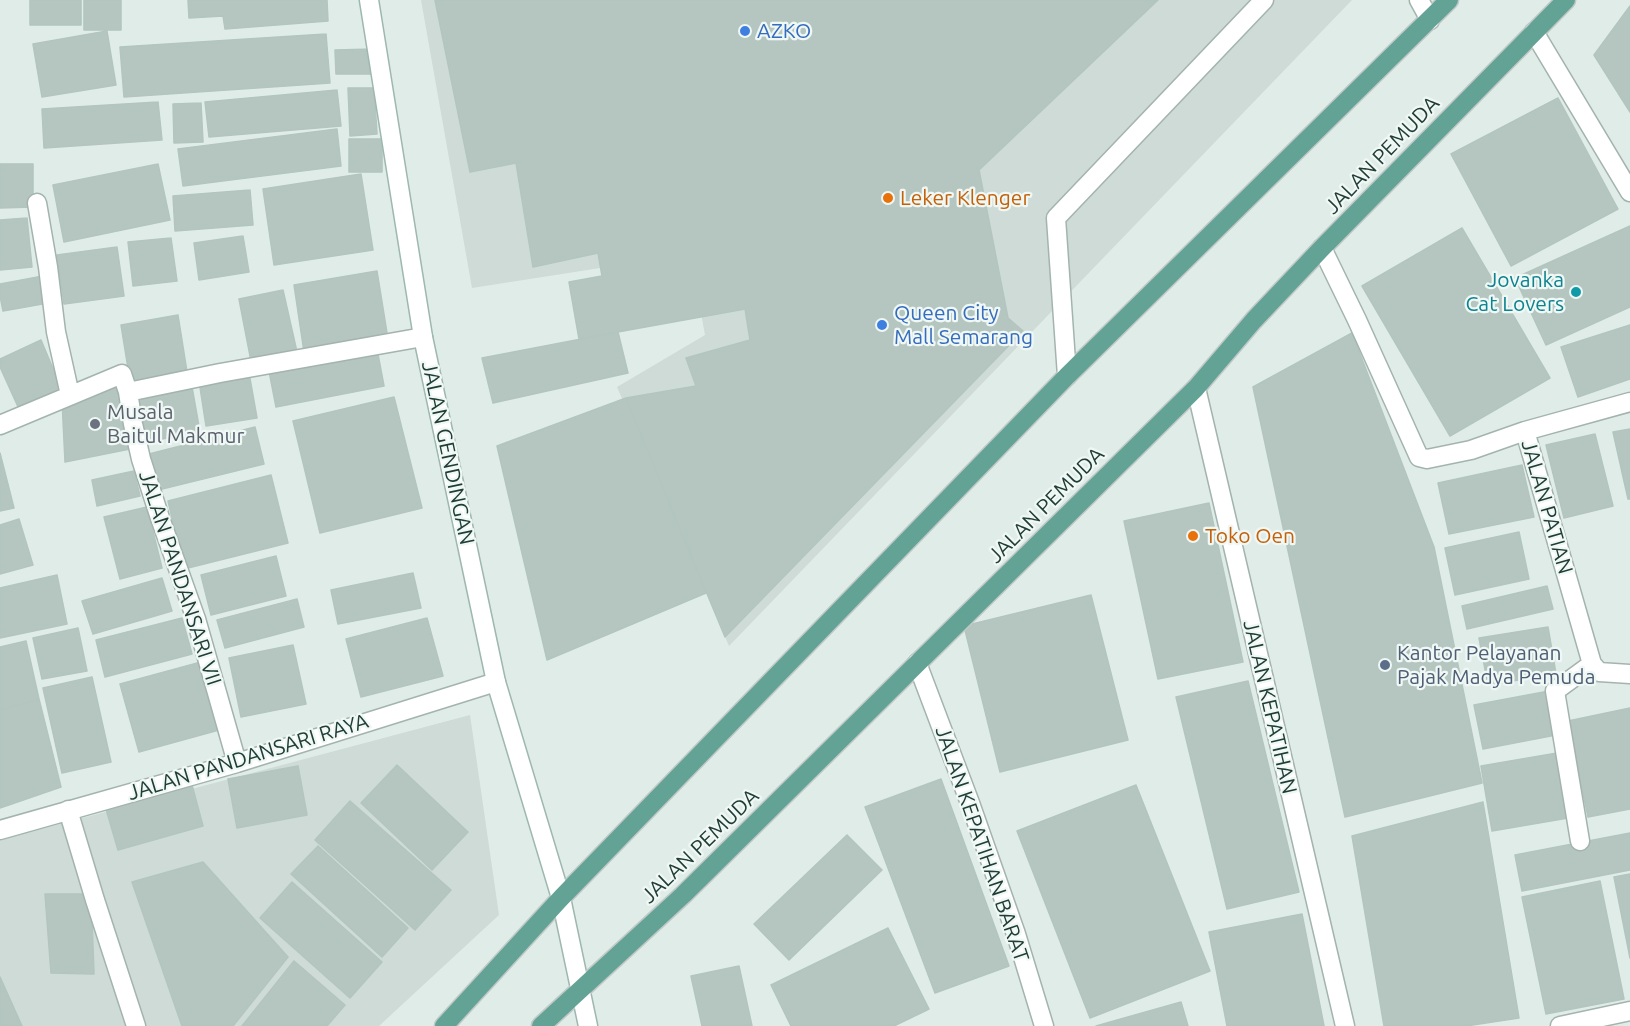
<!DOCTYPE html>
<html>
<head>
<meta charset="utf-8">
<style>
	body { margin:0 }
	canvas { display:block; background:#e0ece7 }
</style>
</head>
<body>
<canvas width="1630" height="1026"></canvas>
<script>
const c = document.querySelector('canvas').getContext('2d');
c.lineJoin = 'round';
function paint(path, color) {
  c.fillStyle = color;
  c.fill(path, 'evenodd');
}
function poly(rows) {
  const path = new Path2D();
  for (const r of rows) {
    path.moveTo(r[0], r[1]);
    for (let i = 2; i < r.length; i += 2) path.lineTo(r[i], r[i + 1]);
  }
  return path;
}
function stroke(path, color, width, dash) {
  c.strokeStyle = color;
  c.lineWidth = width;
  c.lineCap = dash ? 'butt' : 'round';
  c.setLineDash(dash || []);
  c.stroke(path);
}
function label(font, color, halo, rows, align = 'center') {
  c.font = font + ' Ubuntu,sans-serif';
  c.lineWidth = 4.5;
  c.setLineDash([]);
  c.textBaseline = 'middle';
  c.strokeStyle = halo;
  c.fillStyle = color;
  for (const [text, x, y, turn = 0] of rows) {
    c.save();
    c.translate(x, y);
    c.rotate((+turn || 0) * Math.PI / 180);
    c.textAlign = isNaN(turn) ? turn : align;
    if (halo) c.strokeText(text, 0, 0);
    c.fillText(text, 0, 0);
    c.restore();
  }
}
const built = poly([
	[421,0,1352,0,729,646,617,387,705,335,690,254,472,288],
	[470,715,499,915,379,1026,0,1026,0,840]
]);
const building = poly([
	[30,0,81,0,81,25,30,25,30,0],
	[84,0,121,0,121,30,84,30,84,0],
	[188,0,327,0,328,21,225,29,223,16,189,18,188,0],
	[435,0,1158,0,979,170,1008,318,1023,331,725,637,626,398,696,386,686,358,750,340,745,309,579,339,569,282,602,276,598,253,533,267,516,163,470,172,435,0],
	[1630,6,1630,112,1594,55,1630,6],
	[107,31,116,85,42,97,33,44,107,31],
	[326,34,330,83,124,97,120,47,326,34],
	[374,49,374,74,336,74,335,50,374,49],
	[348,88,374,88,377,134,350,136,348,88],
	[337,90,341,126,209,137,205,102,337,90],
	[1558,98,1618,209,1511,266,1451,154,1558,98],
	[158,102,162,140,44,148,42,109,158,102],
	[201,103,203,142,174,143,173,104,201,103],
	[337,129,341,166,183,186,178,149,337,129],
	[349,139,382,139,382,172,349,172,349,139],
	[0,164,33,164,33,207,0,208,0,164],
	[158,164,170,220,64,242,53,185,158,164],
	[361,174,373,250,274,265,263,189,361,174],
	[250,190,253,225,175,231,173,196,250,190],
	[27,218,32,267,0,270,0,220,27,218],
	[1630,226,1630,307,1546,345,1515,278,1630,226],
	[1462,228,1550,378,1450,436,1362,286,1462,228],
	[243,236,249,272,199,280,194,243,243,236],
	[171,238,177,281,133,286,128,242,171,238],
	[117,247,124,296,64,304,57,255,117,247],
	[377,271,388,339,304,352,294,285,377,271],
	[43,276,48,303,3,311,0,296,0,284,43,276],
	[283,290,297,352,251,361,239,299,283,290],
	[178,315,188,378,131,387,121,325,178,315],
	[1630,325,1630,379,1578,397,1561,347,1630,325],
	[618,332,628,373,493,403,482,358,618,332],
	[1352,333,1434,547,1482,783,1345,817,1253,387,1352,333],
	[41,340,62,390,19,409,0,367,0,359,41,340],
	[377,349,384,386,276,407,269,371,377,349],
	[249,373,257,418,206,426,199,381,249,373],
	[120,380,130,449,65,462,62,400,120,380],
	[192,387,200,432,146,442,137,397,192,387],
	[394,397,422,508,320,533,293,421,394,397],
	[626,398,706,593,547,660,497,446,626,398],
	[255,427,264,464,158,490,149,454,255,427],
	[1630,429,1630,499,1628,499,1613,432,1630,429],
	[1595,434,1613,506,1564,518,1546,445,1595,434],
	[0,453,14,508,0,511,0,453],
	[1522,465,1534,517,1449,534,1438,483,1522,465],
	[134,471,140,496,97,506,92,480,134,471],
	[271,475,288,543,184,569,168,501,271,475],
	[1209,503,1243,662,1158,679,1124,521,1209,503],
	[147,507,162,568,120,579,104,517,147,507],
	[19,519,33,565,0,574,0,525,19,519],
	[1519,532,1529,579,1455,595,1445,548,1519,532],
	[276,556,286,596,211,615,201,575,276,556],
	[413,573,421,608,338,624,331,590,413,573],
	[57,575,67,624,0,638,0,588,57,575],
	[162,578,172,611,93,634,82,601,162,578],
	[1547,586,1553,609,1467,629,1462,606,1547,586],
	[1091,595,1128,740,1000,772,964,626,1091,595],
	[297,599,304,627,225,648,217,620,297,599],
	[182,618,192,654,105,677,96,640,182,618],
	[427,618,443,676,361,697,346,639,427,618],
	[1548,627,1556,674,1488,685,1479,638,1548,627],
	[78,628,87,671,42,679,33,638,78,628],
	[26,641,39,699,0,710,0,647,26,641],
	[293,645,306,704,241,717,229,658,293,645],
	[201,662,219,730,139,752,120,684,201,662],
	[92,677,111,762,62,773,43,688,92,677],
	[1248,681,1299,892,1227,909,1176,697,1248,681],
	[1549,691,1556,735,1483,749,1474,705,1549,691],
	[39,699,61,787,0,808,0,710,39,699],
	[1630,708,1630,809,1588,817,1568,721,1630,708],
	[1563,752,1574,817,1492,831,1481,766,1563,752],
	[397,765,468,832,432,870,361,803,397,765],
	[298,766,307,815,237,828,228,779,298,766],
	[941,779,1009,966,935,993,865,807,941,779],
	[192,785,203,826,118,850,106,809,192,785],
	[1136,785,1210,971,1090,1018,1017,831,1136,785],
	[350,801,451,890,415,930,315,840,350,801],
	[1483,802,1519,1018,1466,1026,1384,1026,1352,836,1483,802],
	[1630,833,1630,870,1522,891,1515,855,1630,833],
	[847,835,882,870,789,960,754,924,847,835],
	[318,846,408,928,382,957,291,874,318,846],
	[203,862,288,957,233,1026,182,1026,132,882,203,862],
	[1630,874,1630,958,1614,877,1630,874],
	[1600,881,1624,999,1546,1014,1522,897,1600,881],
	[292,882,382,962,350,998,260,918,292,882],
	[45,894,91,894,94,974,51,973,45,894],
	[1302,914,1324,1026,1227,1026,1209,932,1302,914],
	[888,928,929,1009,894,1026,791,1026,771,985,888,928],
	[294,961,345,1005,327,1026,242,1026,294,961],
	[739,966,752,1026,702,1026,691,976,739,966],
	[0,977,22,1026,0,1026,0,977],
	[1181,1002,1188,1026,1096,1026,1181,1002]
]);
const service = poly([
	[1419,0,1430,20],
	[1067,376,1056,218,1264,0]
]);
const minor = poly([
	[1534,32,1630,192],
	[37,203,48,267,56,332,70,395],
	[1322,248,1357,320,1419,457,1427,459,1471,450,1525,431,1630,402],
	[1196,388,1345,1026],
	[128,392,220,373,423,337],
	[0,425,122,374,128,392,133,424,141,459,160,518,196,619,237,763],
	[1525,431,1592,664,1599,672,1630,674],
	[917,663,970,803,1016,934,1044,1026],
	[68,810,95,900,136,1026],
	[0,830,237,763,496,682],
	[1580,841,1555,691,1592,664],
	[1560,1026,1630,1011]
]);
const secondary = poly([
	[369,0,423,337,496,682,561,898,588,1026]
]);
const primary = poly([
	[444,1026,561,898,1067,376,1449,0],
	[541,1026,683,895,1196,388,1254,320,1322,248,1566,0]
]);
const markers = [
	[745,31,6,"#3f7fe0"],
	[888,198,6,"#e8710a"],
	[1576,292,6,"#0f9aa8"],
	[882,325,6,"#3f7fe0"],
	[95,424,6,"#6b7280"],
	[1193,536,6,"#e8710a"],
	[1385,665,6,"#5c6f8a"]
];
const shopNames = [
	["AZKO",757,31],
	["Queen City",894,313],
	["Mall Semarang",894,337]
];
const streetNames = [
	["JALAN PEMUDA",1382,155,-46],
	["JALAN GENDINGAN",448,453,78],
	["JALAN PEMUDA",1046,505,-45],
	["JALAN PATIAN",1547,507,74],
	["JALAN PANDANSARI VII",180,578,72],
	["JALAN KEPATIHAN",1270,707,77],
	["JALAN PANDANSARI RAYA",248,757,-17],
	["JALAN KEPATIHAN BARAT",982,844,71],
	["JALAN PEMUDA",700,846,-44]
];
const foodNames = [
	["Leker Klenger",900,198],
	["Toko Oen",1205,536]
];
const cultureNames = [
	["Jovanka",1564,280],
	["Cat Lovers",1564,304]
];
const worshipNames = [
	["Musala",107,412],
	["Baitul Makmur",107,436]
];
const serviceNames = [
	["Kantor Pelayanan",1397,653],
	["Pajak Madya Pemuda",1397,677]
];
paint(built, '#cedbd6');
paint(building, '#b5c6c0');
stroke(building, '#b2c5be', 1.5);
stroke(service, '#a3b4ae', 21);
stroke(minor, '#a3b4ae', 21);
stroke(secondary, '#9eb8b0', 21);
stroke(primary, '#c1c9c7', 21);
stroke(service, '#fff', 18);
stroke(minor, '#fff', 18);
stroke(secondary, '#fff', 18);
stroke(primary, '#62a396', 18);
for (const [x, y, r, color] of markers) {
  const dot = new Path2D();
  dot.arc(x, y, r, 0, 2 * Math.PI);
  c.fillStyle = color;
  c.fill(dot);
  stroke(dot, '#f0f8f5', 2);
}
label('21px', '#366cbe', '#f0f8f5', shopNames, 'left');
label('21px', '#203d36', '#f0f8f5', streetNames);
label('21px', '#c56008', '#f0f8f5', foodNames, 'left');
label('21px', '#0d838f', '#f0f8f5', cultureNames, 'right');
label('21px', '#5b616d', '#f0f8f5', worshipNames, 'left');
label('21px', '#4e5e75', '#f0f8f5', serviceNames, 'left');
</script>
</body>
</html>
